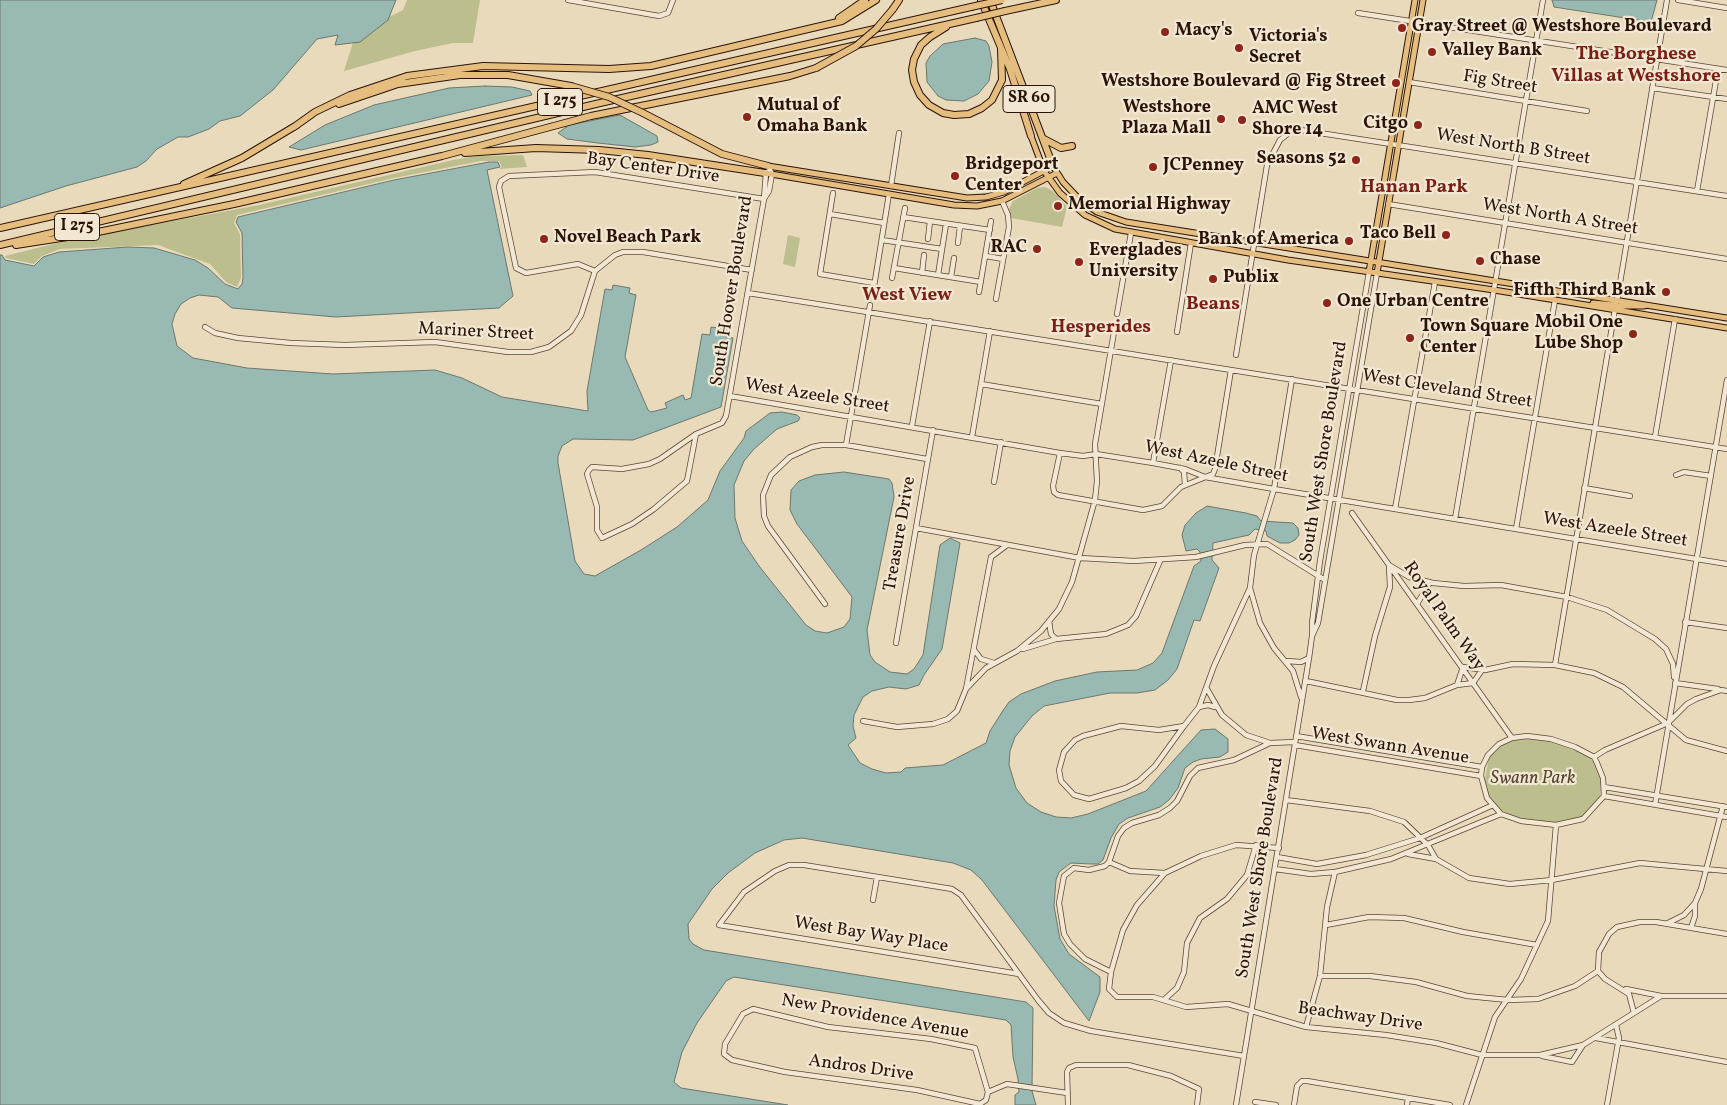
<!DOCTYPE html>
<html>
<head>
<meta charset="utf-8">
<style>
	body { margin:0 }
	canvas { display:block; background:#eadabc }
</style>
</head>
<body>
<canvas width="1727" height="1105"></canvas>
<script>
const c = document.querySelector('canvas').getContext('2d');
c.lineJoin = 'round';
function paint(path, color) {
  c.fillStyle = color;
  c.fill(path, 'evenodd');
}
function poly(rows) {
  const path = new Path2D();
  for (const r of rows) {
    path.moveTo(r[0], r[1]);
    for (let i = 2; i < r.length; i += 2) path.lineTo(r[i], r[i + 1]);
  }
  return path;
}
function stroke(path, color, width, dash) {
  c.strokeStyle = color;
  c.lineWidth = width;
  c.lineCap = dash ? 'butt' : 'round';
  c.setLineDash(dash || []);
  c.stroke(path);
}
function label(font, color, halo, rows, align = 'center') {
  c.font = font + ' Vollkorn,serif';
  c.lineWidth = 4.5;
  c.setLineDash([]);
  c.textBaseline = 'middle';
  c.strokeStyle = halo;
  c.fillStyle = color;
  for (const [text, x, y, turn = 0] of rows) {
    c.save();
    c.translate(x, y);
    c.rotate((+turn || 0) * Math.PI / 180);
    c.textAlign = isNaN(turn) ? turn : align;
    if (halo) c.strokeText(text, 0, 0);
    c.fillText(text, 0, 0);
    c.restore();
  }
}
const green = poly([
	[407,0,480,0,473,43,453,43,415,51,344,71,354,39,363,30,403,10],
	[523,155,527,167,499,169,502,167,499,161,481,161,394,178,237,215,234,223,240,234,241,278,237,287,226,282,210,264,158,245,60,249,42,256,34,264,6,258,5,256,65,241,259,205,453,160,477,156],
	[1045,187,1053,191,1067,207,1062,227,1011,218,1009,209,1013,201,1037,188],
	[788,235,800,238,795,267,783,264],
	[1530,739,1553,742,1582,753,1595,762,1601,779,1600,798,1582,817,1556,823,1521,819,1494,808,1484,784,1489,757,1500,746,1513,740]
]);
const water = poly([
	[0,0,396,0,388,20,360,42,335,45,338,35,317,39,273,90,240,116,220,121,209,129,188,137,178,137,157,149,146,161,137,167,66,186,0,208,0,0],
	[1552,0,1657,0,1651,22,1554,7,1552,0],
	[975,38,986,41,989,46,992,62,989,81,978,94,964,101,946,100,938,96,927,82,926,63,930,56,943,44,975,38],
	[485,86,512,87,530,91,532,95,301,150,289,147,325,125,374,105,449,88,485,86],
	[620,115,657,136,658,142,651,145,635,147,598,143,567,139,558,133,569,125,620,115],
	[489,162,498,162,500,167,487,170,513,296,499,308,336,317,232,308,218,297,199,295,190,298,181,304,175,314,172,324,177,346,193,358,247,368,333,374,435,370,462,378,502,397,588,411,587,391,605,289,612,290,613,285,630,288,629,293,636,295,625,357,648,410,651,412,667,408,665,403,683,395,685,400,691,398,702,334,710,335,711,327,727,329,726,337,733,338,721,407,633,440,573,439,562,446,558,456,558,463,575,561,584,574,595,576,641,550,677,527,708,500,720,471,744,438,746,431,770,413,782,412,797,415,800,418,798,421,777,429,754,449,744,461,734,485,735,518,742,541,759,566,806,625,815,631,827,633,844,627,850,619,852,597,797,524,790,510,791,490,799,481,815,475,844,472,889,479,892,483,894,497,867,630,870,655,875,662,890,672,907,674,914,669,923,655,940,545,950,538,960,543,942,649,924,675,919,685,906,689,889,687,872,691,863,697,854,715,853,726,856,738,848,745,860,763,872,769,886,773,901,772,905,768,943,765,986,743,990,731,1002,712,1009,702,1021,694,1055,681,1097,672,1137,670,1153,663,1162,653,1194,566,1201,561,1200,552,1197,549,1186,551,1182,535,1185,525,1196,513,1207,506,1246,513,1257,516,1261,521,1293,523,1298,528,1299,535,1295,540,1289,543,1280,543,1267,536,1266,531,1255,529,1249,535,1213,543,1212,560,1219,568,1200,621,1194,620,1177,669,1168,680,1155,690,1137,693,1110,693,1044,706,1032,716,1015,737,1010,751,1009,765,1016,788,1027,803,1041,812,1056,817,1071,818,1088,814,1146,791,1201,730,1215,729,1228,739,1228,752,1220,757,1201,759,1193,762,1185,768,1178,788,1169,800,1160,807,1128,818,1119,824,1111,838,1103,860,1098,864,1091,864,1071,863,1059,872,1056,880,1054,906,1060,939,1069,954,1100,977,1100,992,1089,1021,982,880,971,870,953,863,802,838,784,840,755,853,728,873,712,889,688,924,689,939,693,944,704,950,1026,1002,1033,1008,1032,1091,1036,1105,1015,1105,1015,1095,1019,1092,1018,1079,1013,1057,1011,1025,1006,1020,734,977,726,981,697,1023,682,1052,674,1082,681,1088,788,1105,0,1105,0,255,2,255,5,260,34,266,43,257,59,252,128,247,154,248,195,260,208,268,225,284,238,289,242,284,243,278,242,233,236,222,238,217,394,180,489,162]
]);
const minor = poly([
	[568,0,659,16,668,13,673,0],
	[1678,0,1727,8],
	[1358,13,1727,70],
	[1409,82,1587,111],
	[1652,88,1727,99],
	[891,186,899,133],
	[1697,191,1718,69],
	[833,193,820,274,874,283],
	[764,199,769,191,772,174,768,166],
	[1388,204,1727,259],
	[830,214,884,223],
	[903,217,990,230],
	[928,239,930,221],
	[882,240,942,249],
	[958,243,960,226],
	[986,256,1003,259],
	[894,268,981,282],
	[595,271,578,264,526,273,516,268,499,187,501,181,509,176,595,172,764,199],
	[922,273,924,255],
	[938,275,946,224],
	[951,277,954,258],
	[892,278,905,208],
	[979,292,991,221],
	[748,293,1727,449],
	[873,293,889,194],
	[996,299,1009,227,1008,215,1002,201],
	[1617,301,1667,0],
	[1117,314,1131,233],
	[205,327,215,333,238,338,291,343,345,345,435,342,508,352,531,352,549,347,571,331,581,315,595,271,615,255,623,252,643,252,752,270],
	[1177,332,1191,243],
	[1236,355,1267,165,1280,140,1294,129,1727,196],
	[981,384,1102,404],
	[730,396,1060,453,1083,456,1096,454,1153,463,1185,469,1205,477,1274,489,1727,564],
	[912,426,930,321],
	[696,434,687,481,654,509,632,524,602,538,597,530,597,507,587,474,589,470,592,467,622,469,649,464,660,459,696,434],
	[696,434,722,423,726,416,764,199,766,172],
	[972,437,990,331],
	[1655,437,1675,319],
	[846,445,870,305],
	[1060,453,1053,486,1054,492,1058,495,1143,510,1162,506,1181,487,1213,474,1215,469,1231,370],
	[1153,463,1171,360],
	[1180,468,1184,472,1185,485],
	[1676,475,1684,472,1711,476],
	[994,482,1001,442],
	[1584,488,1630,496],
	[1395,509,1435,282],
	[1352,513,1512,738],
	[1455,519,1543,0],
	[916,528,1080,558,1134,561,1196,557,1245,545,1267,544,1325,580],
	[1516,529,1555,300],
	[1389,565,1409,577,1433,583,1464,586,1501,585,1567,597,1607,610,1655,639,1666,649,1673,664,1674,677],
	[1250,588,1260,623,1274,648,1293,671,1301,697],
	[825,604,768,526,764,516,763,495,771,475,790,457,812,447,822,445,846,445,927,459],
	[1417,604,1430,582],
	[1049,621,1051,634,1056,639],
	[1685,622,1727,628],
	[1312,635,1312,623,1320,561,1369,272],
	[896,643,933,430],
	[1023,649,1056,639,1106,634,1128,625,1136,616,1160,561],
	[975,651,981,659,994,663],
	[1287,661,1301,662,1309,658],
	[1555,665,1615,309],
	[1463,667,1485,670,1513,664,1555,665,1594,673,1623,687,1686,740,1727,751],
	[1306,681,1397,700,1409,700,1425,698,1457,685,1473,683,1482,670],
	[1675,683,1718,689],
	[1457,685,1463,667],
	[966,689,986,668,1017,651,1041,631,1059,609,1072,582,1095,500,1097,481,1095,444,1115,326],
	[1207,689,1222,715,1246,735,1270,743,1295,742],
	[1363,691,1375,636,1390,587,1389,566],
	[1199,707,1208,705,1215,707],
	[863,721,897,727,933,724,948,719,957,711,966,689,991,557,1007,545],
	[1121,726,1159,730,1184,726,1155,766,1139,781,1126,788,1089,799,1074,795,1061,781,1059,770,1064,752,1075,740,1083,736,1121,726],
	[1184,726,1199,707,1214,666,1250,588,1254,555,1274,489,1292,379],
	[1296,736,1482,767],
	[1527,736,1551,739,1575,747,1594,757,1597,763,1603,778,1604,796,1583,819,1556,825,1521,821,1501,814,1487,798,1481,776,1482,767,1488,755,1499,744,1512,738,1527,736],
	[1295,745,1481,776],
	[1594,757,1605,750,1668,723,1687,704,1696,699,1721,690,1727,691],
	[1604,787,1727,807],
	[1604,796,1727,817],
	[1286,800,1370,811,1404,822,1428,845,1436,859,1469,878,1510,884,1552,880,1640,863,1727,871],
	[1655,805,1727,380],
	[1408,854,1436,859],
	[1277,857,1317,864,1366,855,1420,838,1493,805],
	[1109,862,1130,871,1165,873,1201,856,1236,845,1279,848],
	[1275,869,1311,874,1335,872,1391,859,1501,814],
	[1165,873,1137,905,1123,930,1111,972,1109,989,1117,997,1153,997,1186,1007,1228,1004,1306,1027,1386,1035,1436,1043,1482,1055,1540,1055,1583,1045,1661,996,1727,996],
	[873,900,877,877],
	[1668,923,1684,915,1695,903],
	[1326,925,1369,917,1404,918,1463,932,1537,945],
	[1691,928,1695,916,1695,903,1701,889,1723,806],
	[1598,971,1605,979,1629,994,1634,1013],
	[1111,972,1085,959,1070,944,1064,934,1059,903,1064,876,1074,868,1089,870,1105,866,1109,862,1118,836,1124,828,1132,823,1159,815,1170,808,1177,801,1190,776,1198,768,1234,760,1270,743],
	[1019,974,719,925,744,892,775,871,789,865,804,865,952,889,961,895,1038,1000,1049,1013,1064,1023,1091,1031,1244,1056],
	[1320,976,1370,976,1416,982,1467,996,1508,1000,1538,999,1575,986,1598,971,1599,952,1609,934,1617,927,1640,922,1656,922,1727,934],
	[1626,989,1661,996],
	[1165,999,1177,988,1184,972,1187,943,1200,918,1227,899,1247,875,1256,845],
	[753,1009,828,1027,931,1039,975,1048,988,1092,986,1100,980,1104,917,1090,785,1072,732,1060,724,1054,725,1044,743,1014,753,1009],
	[1306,1027,1320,976,1327,907,1335,872],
	[1596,1038,1727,1062],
	[1542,1056,1572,1062,1583,1045],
	[988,1092,1007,1084,1067,1093],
	[1255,1102,1276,1105],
	[1068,1105,1067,1072,1069,1068,1076,1065,1128,1065,1171,1076,1199,1089,1197,1105],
	[1236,1105,1309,658,1312,636,1318,623,1377,273],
	[1294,1105,1297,1086,1302,1081,1307,1081,1450,1105],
	[1407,1105,1408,1098],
	[1466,1105,1495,1017,1521,979,1548,921,1556,825],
	[1607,1105,1619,1038,1616,1025]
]);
const major = poly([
	[1031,136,1044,171,1060,193,1085,215,1115,229,1288,260,1494,290,1727,328],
	[768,166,967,198,986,197,1004,192,1053,166,1063,182,1081,201,1097,212,1126,222,1727,318],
	[765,173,954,205,977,206,1002,201,1057,173],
	[1369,272,1415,0],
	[1377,273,1423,0],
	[1593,303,1614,305,1617,301],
	[1615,309,1618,306,1644,306]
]);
const highway = poly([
	[981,0,1010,69,1031,136],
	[990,0,1053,166],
	[893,9,899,0],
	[1005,11,1056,0],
	[839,18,865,0],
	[946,27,930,37,921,45,914,59,912,70,914,82,920,95,929,105,943,113,954,115,969,114,982,108,992,100,1002,80,1001,49],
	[339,104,398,84,460,75,508,75,571,86],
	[643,113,722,154,768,166],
	[294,127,315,112,350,95,407,76,483,66,609,69,651,66,842,21,876,0],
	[1044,139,1061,148,1072,146],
	[465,153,536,148,599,150,648,155,765,173],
	[184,184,242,158,297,125],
	[0,228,971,7],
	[0,245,600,103,976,18],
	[16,245,93,233,234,204,442,156,591,116,790,76,816,68]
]);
const highwayBridge = poly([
	[971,7,1002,0],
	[976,18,1005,11],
	[816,68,856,46,876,29,893,9],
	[571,86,609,97,643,113]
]);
const markers = [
	[1402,28,5,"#8f2418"],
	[1165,32,5,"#8f2418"],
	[1239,48,5,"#8f2418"],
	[1432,52,5,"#8f2418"],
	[1396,83,5,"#8f2418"],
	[747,117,5,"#8f2418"],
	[1221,119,5,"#8f2418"],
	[1242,120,5,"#8f2418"],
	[1418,125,5,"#8f2418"],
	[1356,160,5,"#8f2418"],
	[1153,167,5,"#8f2418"],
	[955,176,5,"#8f2418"],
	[1058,206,5,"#8f2418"],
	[1446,235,5,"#8f2418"],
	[544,239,5,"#8f2418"],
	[1349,241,5,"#8f2418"],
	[1037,249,5,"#8f2418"],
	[1480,261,5,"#8f2418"],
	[1079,262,5,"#8f2418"],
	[1213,279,5,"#8f2418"],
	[1666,292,5,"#8f2418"],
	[1327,303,5,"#8f2418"],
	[1633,334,5,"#8f2418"],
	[1410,338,5,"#8f2418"]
];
const shields = [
	[1029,99,52],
	[560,102,45],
	[77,227,45]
];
const shieldNames = [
	["SR 60",1029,99],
	["I 275",560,102],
	["I 275",77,227]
];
const poiNames = [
	["Gray Street @ Westshore Boulevard",1412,28],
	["Macy's",1175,32],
	["Victoria's",1249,38],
	["Secret",1249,59],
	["Valley Bank",1442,52],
	["Westshore Boulevard @ Fig Street",1386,83,"right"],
	["Mutual of",757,107],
	["Omaha Bank",757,128],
	["Westshore",1211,109,"right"],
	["Plaza Mall",1211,130,"right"],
	["AMC West",1252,110],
	["Shore 14",1252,131],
	["Citgo",1408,125,"right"],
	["Seasons 52",1346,160,"right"],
	["Bridgeport",965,166],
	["Center",965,187],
	["JCPenney",1163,167],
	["Memorial Highway",1068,206],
	["Taco Bell",1436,235,"right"],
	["Novel Beach Park",554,239],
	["Bank of America",1339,241,"right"],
	["RAC",1027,249,"right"],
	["Everglades",1089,252],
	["University",1089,273],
	["Chase",1490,261],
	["Publix",1223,279],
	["Fifth Third Bank",1656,292,"right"],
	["One Urban Centre",1337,303],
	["Mobil One",1623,324,"right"],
	["Lube Shop",1623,345,"right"],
	["Town Square",1420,328],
	["Center",1420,349]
];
const streetNames = [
	["Fig Street",1500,83,9],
	["West North B Street",1513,148,9],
	["Bay Center Drive",653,169,8],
	["West North A Street",1560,218,9],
	["South Hoover Boulevard",733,291,-81],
	["Mariner Street",476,333,3],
	["West Cleveland Street",1447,390,9],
	["West Azeele Street",817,397,9],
	["South West Shore Boulevard",1325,452,-81],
	["West Azeele Street",1216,463,12],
	["West Azeele Street",1615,531,9],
	["Treasure Drive",901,534,-80],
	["Royal Palm Way",1443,617,55],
	["West Swann Avenue",1390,747,9],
	["South West Shore Boulevard",1261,868,-81],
	["West Bay Way Place",871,936,9],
	["New Providence Avenue",875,1018,10],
	["Beachway Drive",1360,1018,8],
	["Andros Drive",861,1069,8]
];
const parkNames = [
	["Swann Park",1533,780]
];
const neighbourhoodNames = [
	["The Borghese",1636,56],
	["Villas at Westshore",1636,78],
	["Hanan Park",1414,189],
	["West View",907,297],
	["Beans",1213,306],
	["Hesperides",1101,329]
];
paint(green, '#bcbe8d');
paint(water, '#98bab2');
stroke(water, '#6c776d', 1);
stroke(minor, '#5b4534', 6);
stroke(major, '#2b1306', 7);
stroke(highway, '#2b1306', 8);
stroke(minor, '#f1e7d3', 4.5);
stroke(major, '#e5bd7e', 5);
stroke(highway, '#e5bd7e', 6);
stroke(highwayBridge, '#2b1306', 8, []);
stroke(highwayBridge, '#e5bd7e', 6);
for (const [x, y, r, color] of markers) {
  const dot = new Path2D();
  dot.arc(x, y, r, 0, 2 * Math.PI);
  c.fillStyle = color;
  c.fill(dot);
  stroke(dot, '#f1e7d3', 2);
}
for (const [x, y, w] of shields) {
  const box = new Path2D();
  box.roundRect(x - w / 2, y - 13.5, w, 27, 4);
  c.fillStyle = '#f1e7d3';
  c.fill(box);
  stroke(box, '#2b1306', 1);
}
label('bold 16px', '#2b1306', null, shieldNames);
label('bold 18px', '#2b1306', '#f1e7d3', poiNames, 'left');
label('18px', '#2b1306', '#f1e7d3', streetNames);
label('italic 18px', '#56462e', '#f1e7d3', parkNames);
label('bold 19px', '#7a1f14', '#f1e7d3', neighbourhoodNames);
</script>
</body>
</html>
